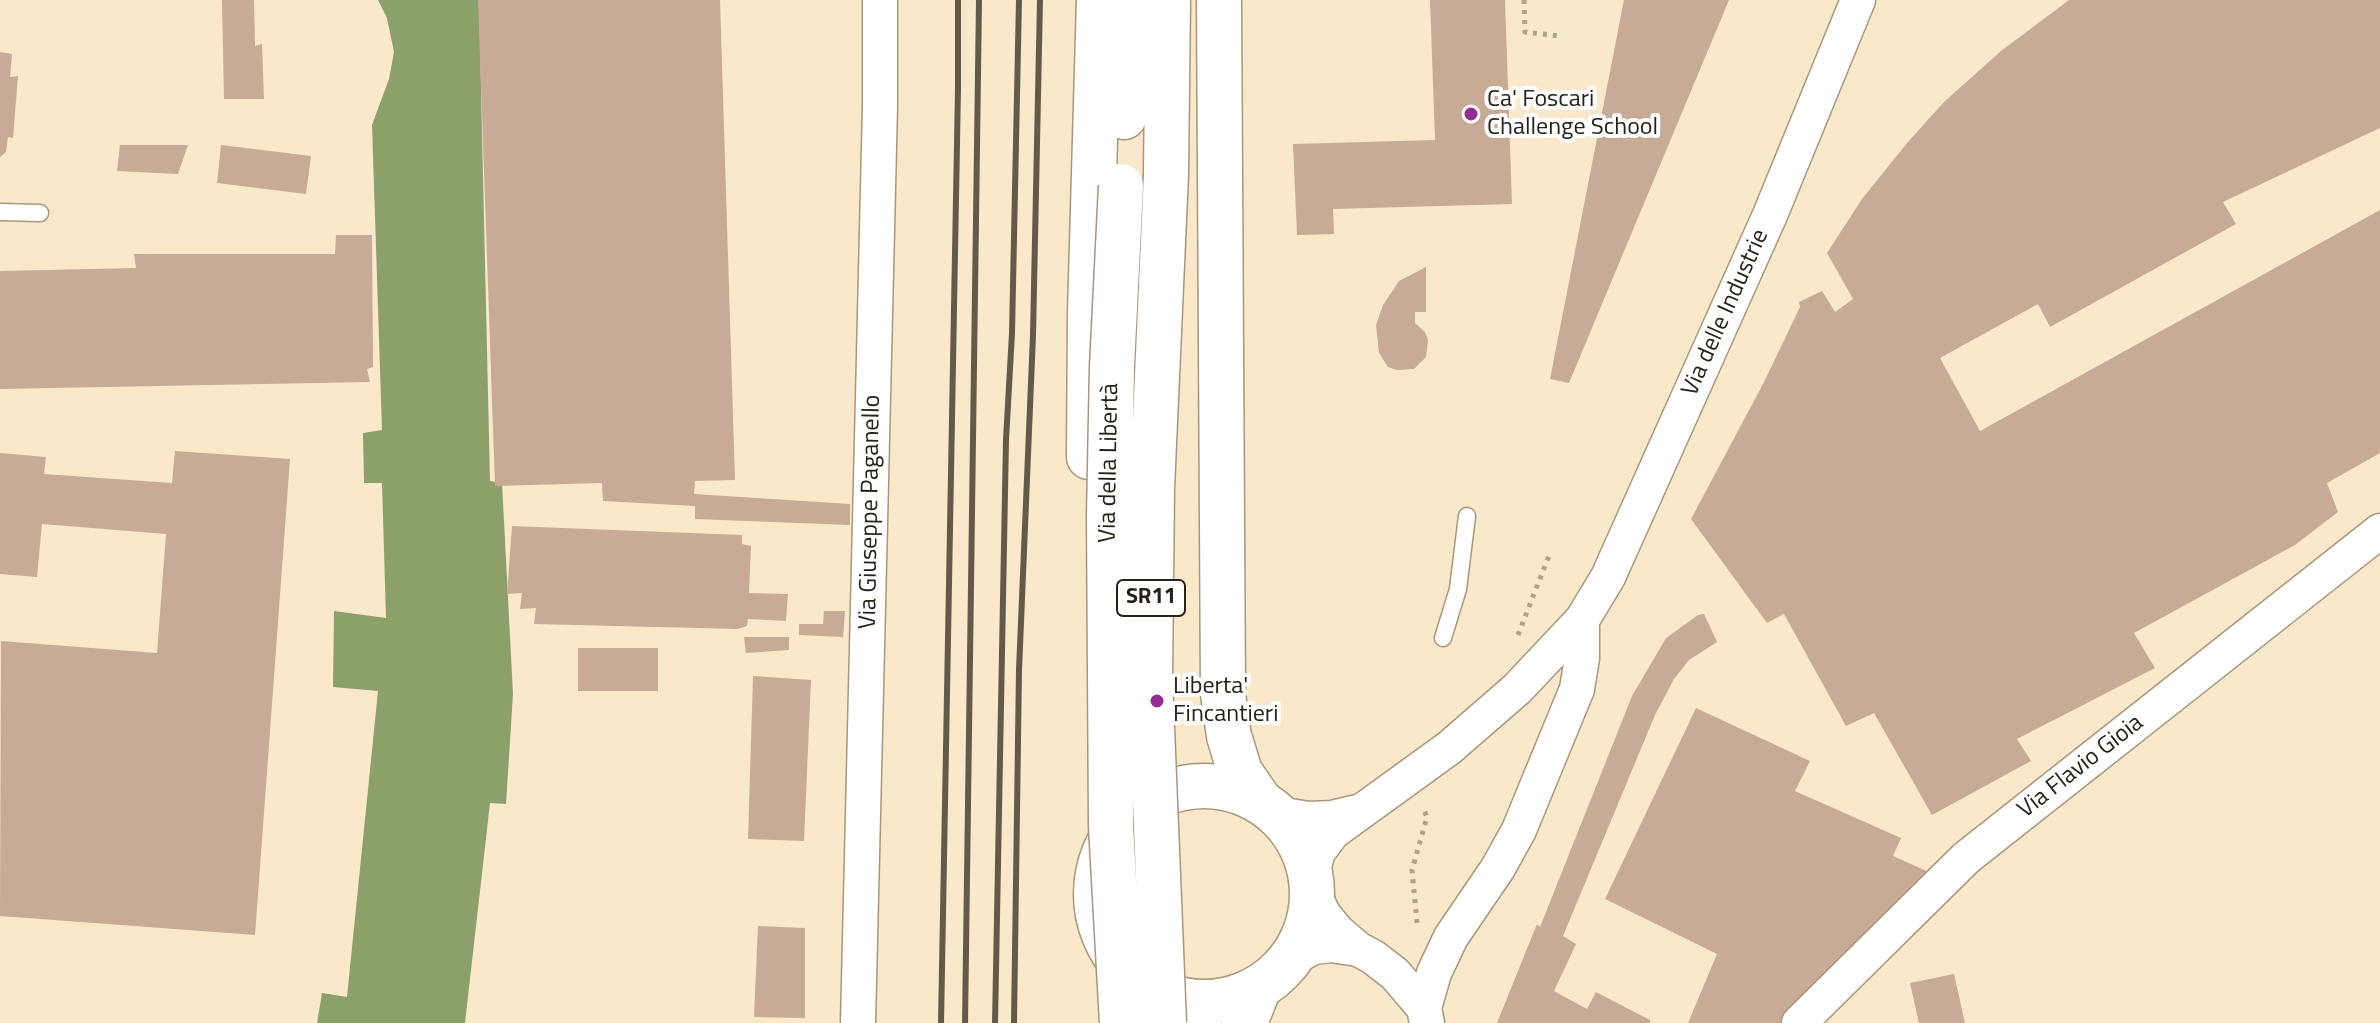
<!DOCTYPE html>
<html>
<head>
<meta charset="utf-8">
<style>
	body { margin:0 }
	canvas { display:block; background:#fae8ca }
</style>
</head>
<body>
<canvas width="2380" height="1023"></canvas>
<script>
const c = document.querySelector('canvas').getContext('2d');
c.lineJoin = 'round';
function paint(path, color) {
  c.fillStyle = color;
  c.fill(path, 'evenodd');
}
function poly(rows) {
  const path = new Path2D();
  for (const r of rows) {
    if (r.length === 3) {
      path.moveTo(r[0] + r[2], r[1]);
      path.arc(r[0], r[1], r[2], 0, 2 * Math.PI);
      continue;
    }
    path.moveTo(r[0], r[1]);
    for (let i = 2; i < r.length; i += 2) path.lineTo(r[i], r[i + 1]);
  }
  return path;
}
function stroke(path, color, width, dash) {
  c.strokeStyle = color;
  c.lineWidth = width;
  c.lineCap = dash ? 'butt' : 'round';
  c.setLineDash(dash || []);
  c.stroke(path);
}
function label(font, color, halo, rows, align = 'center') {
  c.font = font + ' "Titillium Web",sans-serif';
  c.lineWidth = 8;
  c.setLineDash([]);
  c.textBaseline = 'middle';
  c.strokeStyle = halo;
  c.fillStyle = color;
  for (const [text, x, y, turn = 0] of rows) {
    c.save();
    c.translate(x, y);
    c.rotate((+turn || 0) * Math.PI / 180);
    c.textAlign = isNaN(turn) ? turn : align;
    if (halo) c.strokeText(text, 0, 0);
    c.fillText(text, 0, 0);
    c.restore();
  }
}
const water = poly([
	[378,0,479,0,490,481,502,483,513,694,506,804,490,803,465,1023,317,1023,322,993,347,997,378,691,333,687,334,611,386,618,382,483,364,483,363,433,382,430,372,125,389,79,394,52,387,18]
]);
const building = poly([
	[222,0,254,0,255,46,262,44,264,99,224,99],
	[478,0,720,0,735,480,695,481,694,494,850,504,850,525,695,519,695,506,603,501,602,483,495,486],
	[1430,0,1505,0,1512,204,1333,209,1334,234,1297,235,1293,144,1435,140],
	[1624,0,1729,0,1569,383,1550,379],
	[2069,0,2380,0,2380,128,2223,202,2236,224,2050,327,2038,304,1940,358,1980,431,2380,210,2380,453,2327,483,2338,512,2295,545,2134,633,2155,668,2017,739,2031,761,1932,815,1874,713,1846,726,1784,614,1767,623,1691,519,1763,384,1800,307,1799,302,1822,291,1835,312,1853,299,1827,253,1862,199,1907,143,1944,102,2001,51],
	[0,52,12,54,10,77,18,76,13,138,8,137,6,152,0,157],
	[120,145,188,145,178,174,117,171],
	[221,145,311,156,306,194,217,183],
	[336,235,372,235,373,367,367,369,370,382,0,389,0,271,136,268,134,254,335,254],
	[1426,267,1426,312,1415,312,1415,323,1425,332,1428,340,1426,357,1414,369,1397,370,1388,367,1379,353,1376,325,1383,305,1399,281],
	[175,451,290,459,255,935,0,916,1,641,157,653,166,534,42,524,37,577,0,574,0,453,46,457,44,474,172,483],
	[512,526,742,535,742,544,751,546,749,593,788,594,786,621,748,619,747,626,738,629,534,624,536,608,520,609,522,593,507,594],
	[824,611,845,611,843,637,799,635,799,624,823,624],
	[1704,614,1717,642,1689,660,1674,679,1655,715,1563,936,1576,944,1554,991,1587,1009,1596,992,1650,1020,1650,1023,1497,1023,1537,924,1540,927,1632,696,1666,638,1698,615],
	[744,637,789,637,789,650,746,653],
	[578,648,658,648,658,691,578,691],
	[753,676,811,680,804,841,748,839],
	[1696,708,1810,761,1795,791,1901,838,1893,856,1931,873,1781,1023,1688,1023,1717,954,1605,899],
	[758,926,805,928,805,1018,754,1017],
	[1954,974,1965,1023,1919,1023,1910,983]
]);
const path = poly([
	[1524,0,1525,32,1560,36],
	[1518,635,1550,553],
	[1417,923,1412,870,1427,817,1423,808]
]);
const lane = poly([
	[0,212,40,213],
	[1443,638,1458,589,1467,516]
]);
const street = poly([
	[1277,814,1309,819,1332,818,1357,812],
	[1312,874,1318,852,1333,832,1449,748,1517,689,1582,620,1608,577,1770,215,1858,0],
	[1313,893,1324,915,1337,931,1358,949,1373,957,1395,974,1424,1008],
	[1292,958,1314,947,1331,945,1358,949],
	[858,1023,880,105,880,0],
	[1427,1023,1424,1008,1434,973,1451,937,1498,868,1519,830,1577,689,1582,658,1582,620],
	[1799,1023,1966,858,2380,531]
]);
const secondary = poly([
	[1219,0,1223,694,1229,736,1240,772,1260,801],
	[1204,894,108]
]);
const highway = poly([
	[1124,117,1130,0],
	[1166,174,1168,0],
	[1089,457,1090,313,1099,0],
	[1245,1023,1258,990]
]);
const rail = poly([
	[941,1023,958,88,958,0],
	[965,1023,979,0],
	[995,1023,1006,440,1012,333,1019,0],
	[1014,1023,1019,670,1033,335,1040,0]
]);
const highwayBridge = poly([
	[1121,186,1112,367,1109,516,1111,826,1122,1023],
	[1164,1023,1150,679,1152,488,1166,174]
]);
const markers = [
	[1471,114,8,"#932d91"],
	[1157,701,8,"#932d91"]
];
const shields = [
	[1151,598,68]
];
const shieldNames = [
	["SR11",1151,598]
];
const poiNames = [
	["Ca' Foscari",1487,100],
	["Challenge School",1487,128],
	["Liberta'",1173,687],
	["Fincantieri",1173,715]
];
const streetNames = [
	["Via delle Industrie",1726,313,-66],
	["Via della Libertà",1110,463,-89],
	["Via Giuseppe Paganello",871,512,-89],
	["Via Flavio Gioia",2081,767,-38]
];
paint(water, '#8ca06a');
paint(building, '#c7ab97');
stroke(lane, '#a8977b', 19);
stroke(street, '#a8977b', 37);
stroke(secondary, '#a8977b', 47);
stroke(highway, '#a8977b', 47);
stroke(path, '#b0a28b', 5, [4, 6]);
stroke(lane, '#fff', 16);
stroke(street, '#fff', 34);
stroke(secondary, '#fff', 44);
stroke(highway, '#fff', 44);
stroke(rail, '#645a4a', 6);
stroke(highwayBridge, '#a8977b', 47, []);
stroke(highwayBridge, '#fff', 44);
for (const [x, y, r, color] of markers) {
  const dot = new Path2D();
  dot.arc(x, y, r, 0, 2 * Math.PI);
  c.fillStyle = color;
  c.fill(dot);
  stroke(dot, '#fff', 3);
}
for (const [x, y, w] of shields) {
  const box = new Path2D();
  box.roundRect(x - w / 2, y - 18, w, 36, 6);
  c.fillStyle = '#fff';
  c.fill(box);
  stroke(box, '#272116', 2);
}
label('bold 22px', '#272116', null, shieldNames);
label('24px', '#272116', '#fff', poiNames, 'left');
label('24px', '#272116', '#fff', streetNames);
</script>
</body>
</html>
